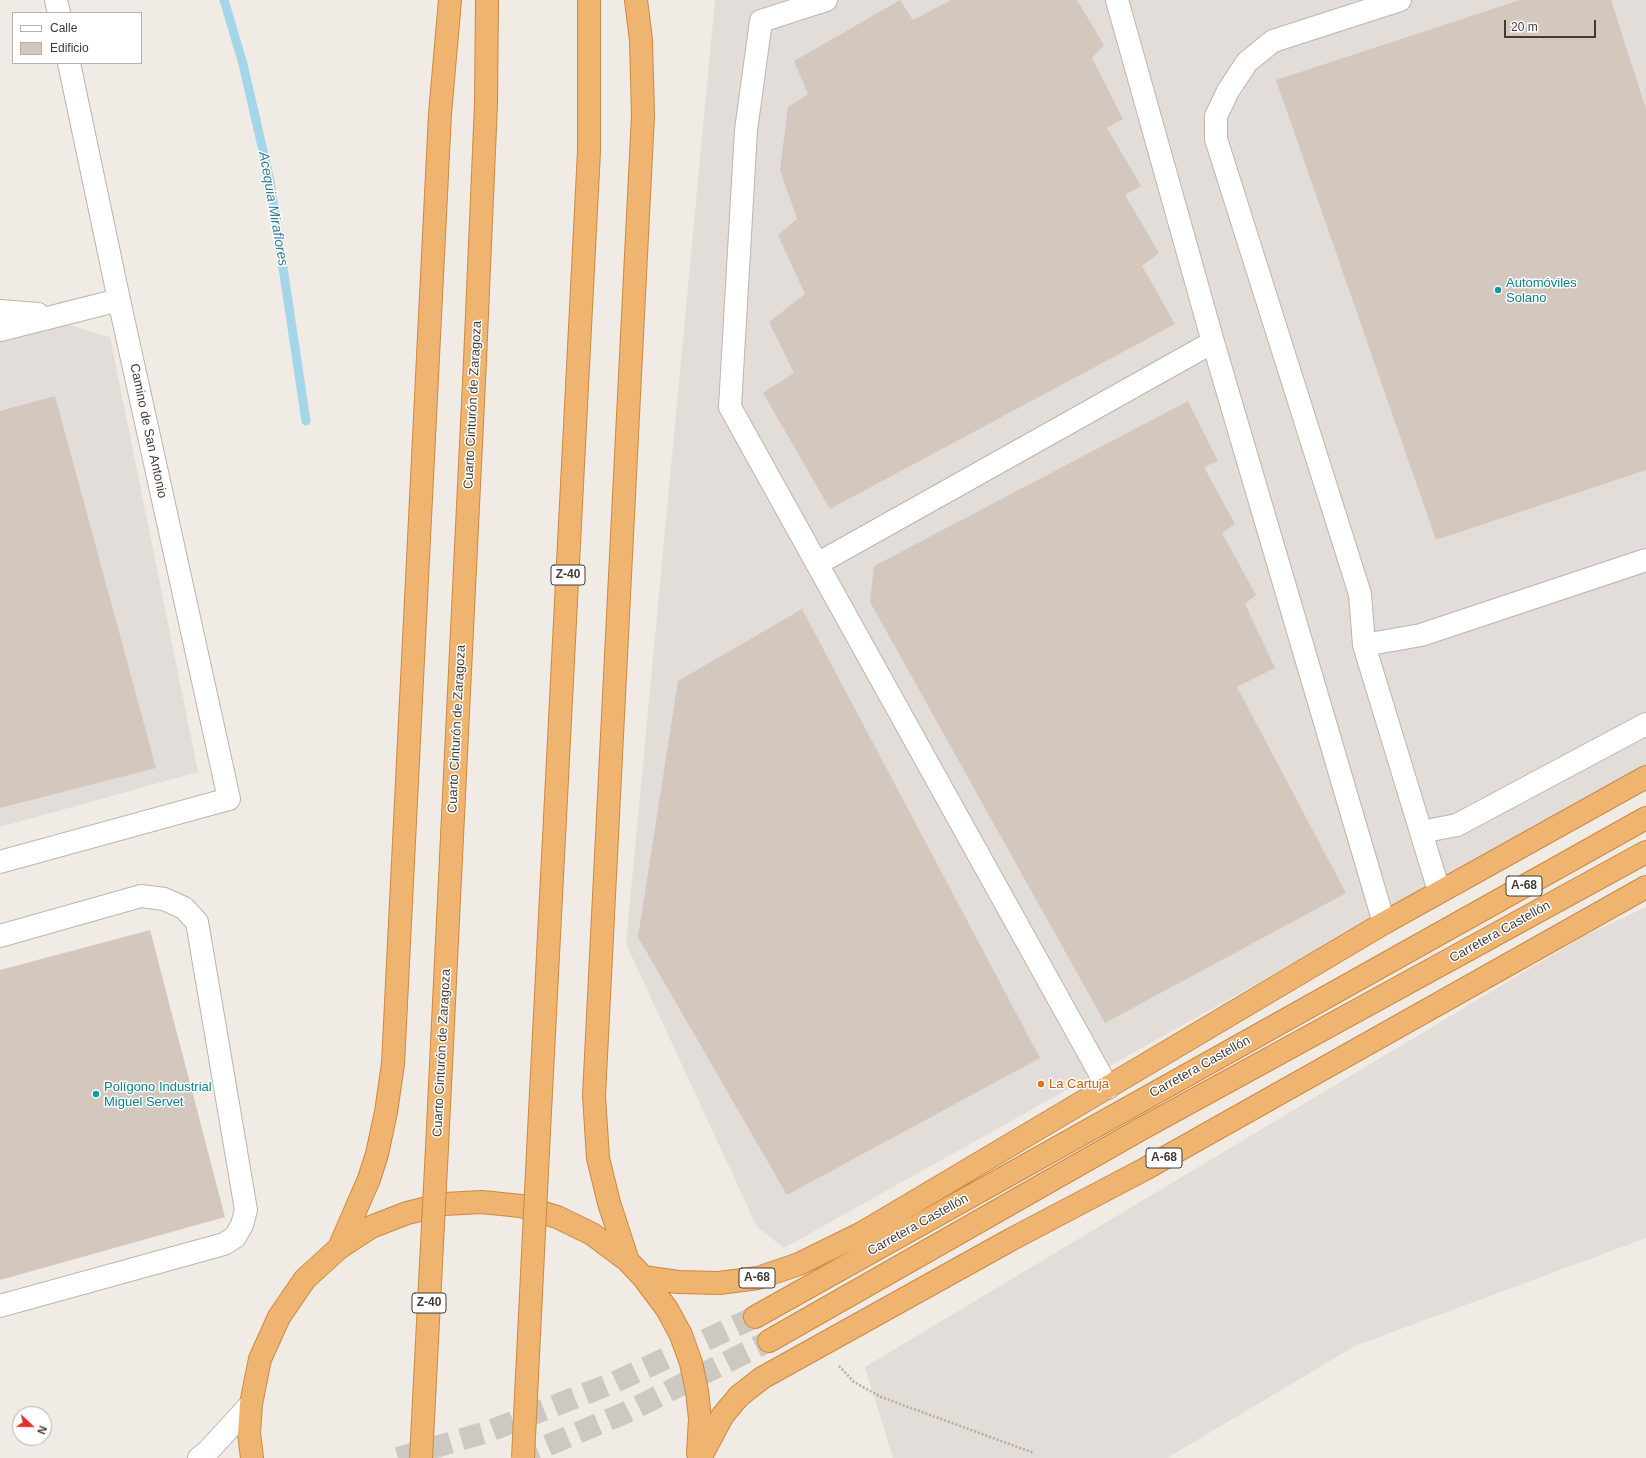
<!DOCTYPE html>
<html>
<head>
<meta charset="utf-8">
<style>
	body { margin:0 }
	#map { position:relative; width:1646px; height:1458px; overflow:hidden; background:#f0ebe4; font-family:Arial,sans-serif }
	canvas { display:block }
	.legend { position:absolute; left:12px; top:12px; width:130px; height:52px; box-sizing:border-box; background:#fff; border:1px solid #b3b1ae; margin:0; padding:5px 7px; list-style:none; font-size:12px; color:#423b35 }
	.legend li { display:flex; align-items:center; gap:8px; height:20px }
	.legend b { width:20px; border:1px solid #b3b1ae }
	.north { position:absolute; left:12px; top:1406px; width:40px; height:40px; box-sizing:border-box; background:#fff; border:1px solid #b3b1ae; border-radius:50%; rotate:112deg; font-size:11px; font-weight:700; line-height:16px; text-align:center; color:#423b35 }
	.north::after { content:''; display:block; margin:auto; width:14px; height:18px; background:#e52b27; clip-path:polygon(50% 0,100% 100%,50% 72%,0 100%) }
	.scale { position:absolute; left:1504px; top:20px; width:92px; height:18px; box-sizing:border-box; border:2px solid #423b35; border-top:0; padding-left:5px; font-size:12px; line-height:14px; white-space:nowrap; color:#423b35; -webkit-text-stroke:3px #fff; paint-order:stroke }
</style>
</head>
<body>
<div id="map">
<canvas width="1646" height="1458"></canvas>
<ul class="legend">
<li><b style="height:5px;background:#fff"></b>Calle</li>
<li><b style="height:11px;background:#d4c8be"></b>Edificio</li>
</ul>
<div class="north">N</div>
<div class="scale">20 m</div>
</div>
<script>
const c = document.querySelector('canvas').getContext('2d');
c.lineJoin = 'round';
function paint(path, color) {
  c.fillStyle = color;
  c.fill(path, 'evenodd');
}
function poly(rows) {
  const path = new Path2D();
  for (const r of rows) {
    path.moveTo(r[0], r[1]);
    for (let i = 2; i < r.length; i += 2) path.lineTo(r[i], r[i + 1]);
  }
  return path;
}
function stroke(path, color, width, dash) {
  c.strokeStyle = color;
  c.lineWidth = width;
  c.lineCap = dash ? 'butt' : 'round';
  c.setLineDash(dash || []);
  c.stroke(path);
}
function label(font, color, halo, rows, align = 'center') {
  c.font = font + ' Arial,sans-serif';
  c.lineWidth = 3;
  c.setLineDash([]);
  c.textBaseline = 'middle';
  c.strokeStyle = halo;
  c.fillStyle = color;
  for (const [text, x, y, turn = 0] of rows) {
    c.save();
    c.translate(x, y);
    c.rotate((+turn || 0) * Math.PI / 180);
    c.textAlign = isNaN(turn) ? turn : align;
    if (halo) c.strokeText(text, 0, 0);
    c.fillText(text, 0, 0);
    c.restore();
  }
}
const industrial = poly([
	[715,0,1646,0,1646,766,784,1248,757,1227,626,944],
	[0,305,110,337,198,772,0,827],
	[1646,907,1646,1238,1355,1346,1167,1458,893,1458,865,1367,1584,936]
]);
const stream = poly([
	[224,0,243,64,270,181,306,421]
]);
const building = poly([
	[900,0,913,20,951,0,1077,0,1104,45,1092,58,1123,119,1107,128,1141,186,1125,195,1159,253,1142,266,1175,324,830,509,763,393,794,373,769,322,805,294,778,235,797,219,780,170,788,107,808,94,794,61],
	[1520,0,1611,0,1646,109,1646,470,1436,540,1276,80],
	[55,396,156,768,0,808,0,411],
	[1188,401,1218,461,1204,467,1235,524,1222,533,1256,595,1245,604,1275,668,1237,687,1346,893,1105,1023,870,602,874,566],
	[802,609,1040,1058,787,1195,638,937,678,681],
	[150,930,225,1217,0,1280,0,970]
]);
const highwayTunnel = poly([
	[398,1458,490,1431,615,1382,755,1317],
	[517,1458,625,1413,769,1341]
]);
const path = poly([
	[839,1366,854,1382,881,1397,1034,1453]
]);
const street = poly([
	[56,0,59,13],
	[826,0,761,21,746,130,730,407,1108,1088],
	[1117,0,1213,342,1384,923],
	[1400,0,1273,41,1247,62,1228,91,1216,116,1216,139,1360,594,1364,645,1439,891],
	[0,311,38,314],
	[0,330,119,300],
	[817,564,1213,342],
	[1364,645,1421,635,1646,560],
	[1421,832,1457,825,1646,724],
	[0,862,229,799,119,300,69,63],
	[0,936,141,896,164,899,184,908,197,922,246,1210,242,1225,235,1237,224,1244,0,1306],
	[199,1458,209,1450,251,1404]
]);
const highway = poly([
	[437,1147,475,361,486,104,487,0],
	[538,1151,589,151,589,0],
	[339,1248,369,1179,377,1154,386,1112,393,1064,440,114,450,0],
	[628,1261,609,1203,598,1158,594,1096,643,115,641,40,636,0],
	[643,1277,678,1282,719,1283,758,1278,799,1264,862,1233,1384,923,1646,777],
	[755,1317,1646,818],
	[769,1341,1141,1129,1646,852],
	[252,1458,249,1433,251,1404,260,1359,279,1317,305,1279,339,1248,371,1227,407,1213,444,1204,482,1202,521,1206,557,1217,592,1234,628,1261,643,1277,667,1309,681,1335,691,1363,697,1391,700,1419,698,1453],
	[700,1458,723,1415,739,1396,762,1378,1012,1239,1145,1169,1646,887]
]);
const highwayBridge = poly([
	[421,1458,437,1147],
	[523,1458,538,1151]
]);
const markers = [
	[1498,290,4,"#0f9aa8"],
	[1041,1084,4,"#e8710a"],
	[96,1094,4,"#0f9aa8"]
];
const shields = [
	[568,575,34],
	[1524,886,36],
	[1164,1158,36],
	[757,1278,36],
	[429,1303,34]
];
const shieldNames = [
	["Z-40",568,575],
	["A-68",1524,886],
	["A-68",1164,1158],
	["A-68",757,1278],
	["Z-40",429,1303]
];
const cultureNames = [
	["Automóviles",1506,283],
	["Solano",1506,298],
	["Polígono Industrial",104,1087],
	["Miguel Servet",104,1102]
];
const streetNames = [
	["Cuarto Cinturón de Zaragoza",473,405,-87],
	["Camino de San Antonio",148,431,78],
	["Cuarto Cinturón de Zaragoza",457,729,-87],
	["Carretera Castellón",1500,932,-29],
	["Cuarto Cinturón de Zaragoza",442,1053,-87],
	["Carretera Castellón",1200,1067,-29],
	["Carretera Castellón",918,1225,-29]
];
const foodNames = [
	["La Cartuja",1049,1084]
];
const waterNames = [
	["Acequia Miraflores",273,209,80]
];
paint(industrial, '#e2ddd9');
stroke(stream, '#a5d5e8', 9);
paint(building, '#d4c8be');
stroke(highwayTunnel, '#cdc8c1', 22, [22, 11]);
stroke(street, '#beb4ab', 24);
stroke(highway, '#cd8841', 24);
stroke(path, '#bbab9b', 2.5, [2, 2]);
stroke(street, '#fff', 22);
stroke(highway, '#efb570', 22);
stroke(highwayBridge, '#cd8841', 24, []);
stroke(highwayBridge, '#efb570', 22);
for (const [x, y, r, color] of markers) {
  const dot = new Path2D();
  dot.arc(x, y, r, 0, 2 * Math.PI);
  c.fillStyle = color;
  c.fill(dot);
  stroke(dot, '#fff', 1.5);
}
for (const [x, y, w] of shields) {
  const box = new Path2D();
  box.roundRect(x - w / 2, y - 10, w, 20, 3);
  c.fillStyle = '#fff';
  c.fill(box);
  stroke(box, '#423b35', 1);
}
label('bold 12px', '#423b35', null, shieldNames);
label('13px', '#0d838f', '#fff', cultureNames, 'left');
label('13px', '#423b35', '#fff', streetNames);
label('13px', '#c56008', '#fff', foodNames, 'left');
label('italic 14px', '#377d9b', '#fff', waterNames);
</script>
</body>
</html>
